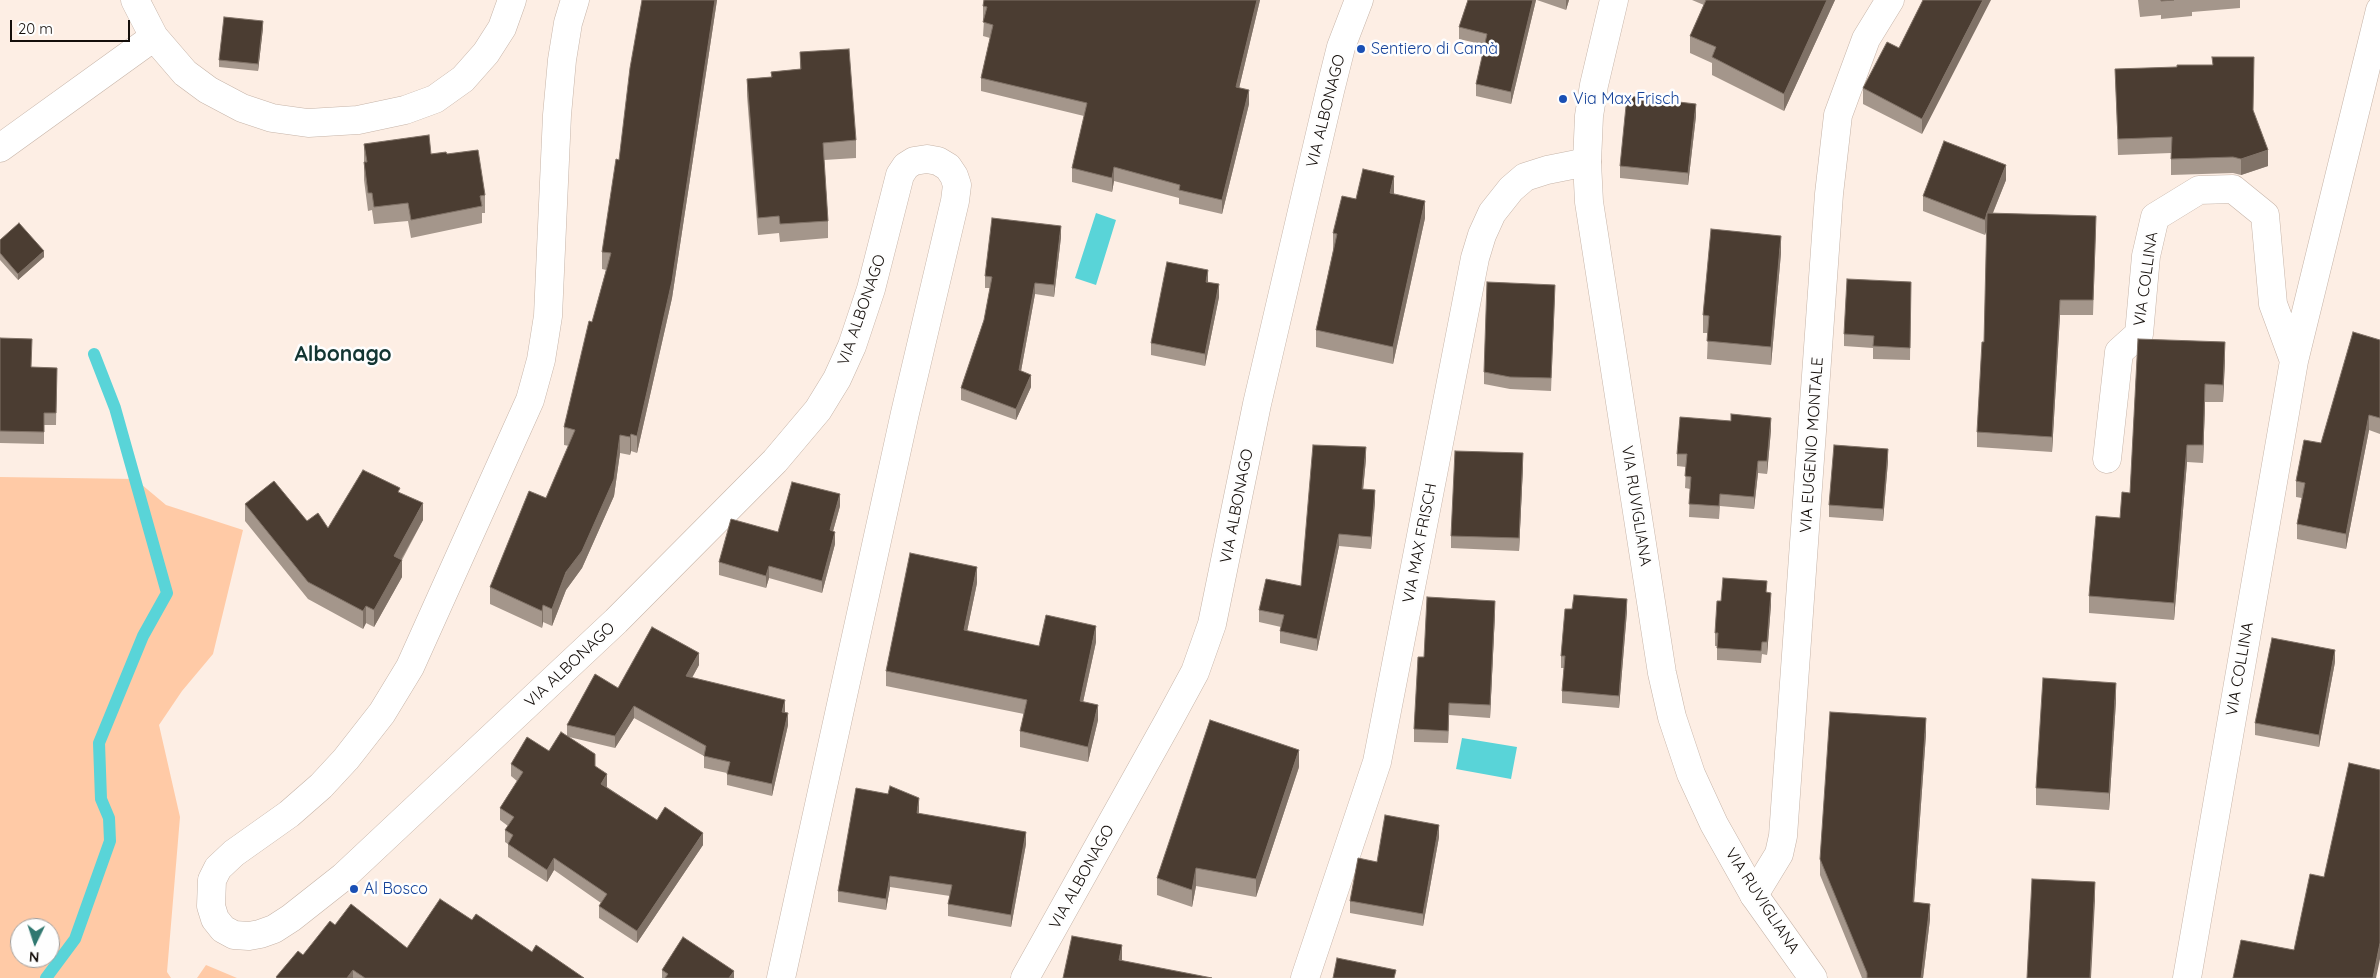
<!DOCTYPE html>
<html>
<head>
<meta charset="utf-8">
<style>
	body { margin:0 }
	#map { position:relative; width:2380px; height:978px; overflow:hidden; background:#fdeee4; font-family:Quicksand,sans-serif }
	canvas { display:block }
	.north { position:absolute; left:10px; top:918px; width:50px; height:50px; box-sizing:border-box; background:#fefefe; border:1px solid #a09e9c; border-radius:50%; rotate:184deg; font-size:14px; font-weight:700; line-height:20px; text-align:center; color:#140e0a }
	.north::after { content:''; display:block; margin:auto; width:18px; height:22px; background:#307870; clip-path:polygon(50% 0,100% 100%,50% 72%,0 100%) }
	.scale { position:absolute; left:10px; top:20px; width:120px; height:22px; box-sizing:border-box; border:2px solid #140e0a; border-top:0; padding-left:6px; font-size:15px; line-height:18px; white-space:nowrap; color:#140e0a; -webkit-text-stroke:4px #fefefe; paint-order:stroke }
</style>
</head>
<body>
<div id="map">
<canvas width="2380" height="978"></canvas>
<div class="north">N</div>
<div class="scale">20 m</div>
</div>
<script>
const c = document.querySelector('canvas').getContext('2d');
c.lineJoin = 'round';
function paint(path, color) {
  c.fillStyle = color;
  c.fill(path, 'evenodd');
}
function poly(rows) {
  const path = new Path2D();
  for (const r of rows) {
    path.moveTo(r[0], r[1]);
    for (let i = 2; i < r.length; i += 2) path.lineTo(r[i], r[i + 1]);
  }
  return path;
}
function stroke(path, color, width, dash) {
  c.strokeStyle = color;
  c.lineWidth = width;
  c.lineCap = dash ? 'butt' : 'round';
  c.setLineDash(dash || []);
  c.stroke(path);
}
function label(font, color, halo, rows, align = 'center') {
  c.font = font + ' Quicksand,sans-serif';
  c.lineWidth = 5;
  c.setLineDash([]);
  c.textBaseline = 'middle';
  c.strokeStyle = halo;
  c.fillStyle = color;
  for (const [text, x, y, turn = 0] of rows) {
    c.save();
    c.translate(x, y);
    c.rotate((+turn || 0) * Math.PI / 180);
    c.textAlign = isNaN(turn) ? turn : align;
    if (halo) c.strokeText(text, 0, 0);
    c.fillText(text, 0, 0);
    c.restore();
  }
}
const green = poly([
	[0,477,135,479,166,505,243,530,213,654,182,691,159,725,180,817,167,972,171,978,0,978],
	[20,928,50,928,50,958,20,958],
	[206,965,237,978,197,978]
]);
const water = poly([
	[1096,213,1116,220,1096,285,1075,278],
	[1462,738,1517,747,1511,779,1456,769]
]);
const stream = poly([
	[46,978,75,939,110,841,109,818,101,799,99,743,143,636,167,593,115,408,94,354]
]);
const minor = poly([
	[135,0,154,37,185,73,208,90,242,108,272,118,308,123,358,120,405,110,435,99,463,79,486,53,502,28,512,0],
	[575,0,568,23,562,60,557,115,548,316,541,360,530,400,410,667,382,713,346,759,321,786,289,814,234,853,218,868,212,880,211,906,215,919,223,929,234,935,249,936,260,934,274,929,291,918,343,877,616,621,775,461,818,410,837,379,852,346,871,289,900,175,906,166,914,161,927,159,938,161,948,167,954,176,957,185,955,201,905,413,781,978],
	[0,148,154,37],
	[2107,459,2119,352,2139,334,2146,256,2155,217,2199,190,2233,189,2265,215,2273,304,2294,361],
	[1754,895,1779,854,1783,836,1829,194,1838,115,1866,39,1890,0],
	[1025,978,1169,720,1195,672,1212,624,1257,404,1330,91,1341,47,1359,0],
	[1305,978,1377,762,1475,258,1482,235,1492,213,1511,189,1525,177,1547,170,1587,162],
	[2187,978,2294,361,2380,10]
]);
const major = poly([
	[1614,0,1594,85,1589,116,1587,162,1589,202,1662,673,1672,717,1691,774,1714,824,1754,895,1813,978]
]);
const wall = poly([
	[642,0,717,0,672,298,637,453,631,451,630,455,620,453,614,496,582,568,566,590,552,626,543,622,542,628,490,604,490,587,546,498,569,446,564,445,564,427,606,270,602,269,602,252,619,160],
	[984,0,1260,0,1239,88,1249,104,1222,214,1179,204,1179,198,1114,181,1112,192,1072,182,1072,168,1084,116,981,91,981,78,990,38,983,36,984,20,983,20,983,6],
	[1468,0,1536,0,1511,104,1476,96,1476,84,1485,45,1459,39,1459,27],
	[1537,0,1569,0,1566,10],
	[1692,0,1835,0,1784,111,1712,75,1712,63,1690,53,1690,36,1704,5],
	[1923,0,1922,134,1863,104,1863,88,1899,48],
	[2138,0,2240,0,2240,8,2192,12,2192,16,2161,19,2161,15,2140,17],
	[263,28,258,71,219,67,219,60],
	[800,52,856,140,856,158,824,160,828,221,828,238,780,242,779,233,758,235,747,96,747,79,771,77,771,72,800,69],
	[2115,69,2253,110,2268,166,2241,175,2233,173,2171,175,2171,153,2118,155],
	[1696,116,1688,185,1620,178,1620,166],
	[364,144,431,154,447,154,485,195,485,213,482,213,482,223,411,238,408,221,374,224,372,210,368,211,364,180],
	[2006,180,1993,213,2096,230,2093,315,2060,315,2052,452,1977,447,1977,432,1984,342,1987,229,1985,235,1923,211,1923,196],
	[1394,194,1425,218,1393,364,1316,347,1316,330,1333,251,1333,233,1356,199],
	[1061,237,1054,297,1035,294,1021,371,1031,387,1016,420,961,400,961,388,984,320,990,288,985,288,985,276],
	[0,240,44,257,18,280,0,260],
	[1781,253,1771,365,1707,359,1708,333,1703,333,1703,315],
	[1208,282,1219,297,1205,366,1151,355,1151,343],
	[1911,282,1910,360,1873,359,1873,348,1844,346,1844,334],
	[1555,297,1551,391,1510,389,1484,384,1484,372],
	[0,338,31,367,57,368,56,425,44,425,44,444,0,443],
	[2138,339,2225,360,2223,402,2205,402,2203,463,2187,462,2174,620,2089,613,2089,596,2130,493],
	[2380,340,2380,434,2369,430,2346,549,2297,539,2297,524,2302,498,2296,497,2296,481,2321,443],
	[1771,430,1767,474,1758,473,1754,509,1720,506,1719,519,1689,517,1690,489,1685,488,1686,467,1677,466,1677,454],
	[1366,459,1363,489,1375,502,1371,549,1339,546,1317,651,1280,643,1280,631,1281,627,1259,622,1259,610,1301,586],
	[1888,461,1883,521,1829,517,1829,505],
	[1523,466,1519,551,1451,548,1451,536],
	[400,493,423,520,402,560,402,577,374,627,366,623,363,629,308,599,245,521,245,504,328,528],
	[840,506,833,531,835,544,822,593,769,578,766,588,719,575,719,562,778,532],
	[977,583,967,631,1039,646,1096,642,1083,702,1098,720,1088,762,1020,747,1020,731,1024,714,886,686,886,671],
	[1767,592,1771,605,1767,655,1762,654,1761,663,1717,660,1717,646,1715,646,1715,633,1721,601],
	[1627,611,1619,708,1562,703,1562,691,1564,668,1561,668,1561,656],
	[1495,613,1490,718,1449,715,1448,743,1414,742,1414,729,1424,657],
	[2335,662,2319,747,2255,735,2255,723],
	[699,665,692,678,785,713,788,725,772,796,727,785,727,773,704,768,704,756,634,718,615,748,569,737,595,766,607,786,607,787,657,820,703,845,637,943,599,918,599,906,601,903,554,870,547,882,508,857,508,844,505,842,505,830,508,826,500,820,500,808,517,781,511,776,511,764,549,751,567,736,567,725,618,688],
	[2116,701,2109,810,2036,805,2036,788],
	[1926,734,1914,902,1930,919,1923,978,1862,978,1820,875,1820,859],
	[1299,767,1256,897,1196,886,1192,907,1157,895,1157,878],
	[919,810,919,814,1026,844,1011,927,948,916,948,904,950,896,890,887,886,910,838,902,838,891],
	[1439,837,1423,926,1350,913,1350,901,1377,862],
	[472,920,532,952,584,978,276,978,276,977,303,955,335,925,407,948],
	[662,970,734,978,662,978]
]);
const shadedWall = poly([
	[715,0,717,0,672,298,637,453,637,436],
	[1257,0,1260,0,1236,101,1236,87],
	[1533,0,1536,0,1511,104,1511,92],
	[1566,0,1569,0,1566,10],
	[1827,0,1835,0,1784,111,1784,94],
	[1983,0,1991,0,1922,134,1922,119],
	[263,21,263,28,258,71,258,64],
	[1249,90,1249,104,1222,214,1222,200],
	[1696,104,1696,116,1688,185,1688,173],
	[2268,150,2268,166,2241,175,2241,159],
	[2006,165,2006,180,1987,227,1987,213],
	[1114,167,1114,181,1112,192,1112,178],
	[1394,176,1394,193,1390,210,1390,193],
	[1425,201,1425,218,1393,364,1393,347],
	[1987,213,1987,228,1985,235,1985,220],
	[1061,226,1061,237,1054,297,1054,285],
	[1781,236,1781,253,1771,365,1771,347],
	[44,251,44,257,18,280,18,274],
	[1208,270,1208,282,1206,282],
	[1035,283,1035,294,1019,382,1019,370],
	[1219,284,1219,297,1205,366,1205,354],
	[2060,300,2060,315,2052,452,2052,437],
	[2225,342,2225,360,2223,402,2223,385],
	[1031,375,1031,387,1016,420,1016,409],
	[2205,384,2205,402,2203,463,2203,445],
	[2369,415,2369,430,2346,549,2346,534],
	[1771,418,1771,430,1767,474,1767,461],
	[631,434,631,451,630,455,630,437],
	[620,435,620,453,614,496,582,568,566,590,552,626,552,609],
	[2187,445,2187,462,2174,620,2174,603],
	[1366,447,1366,459,1362,501,1362,489],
	[1888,449,1888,461,1883,521,1883,509],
	[1523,453,1523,466,1519,551,1519,538],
	[1758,461,1758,473,1754,509,1754,497],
	[1375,490,1375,502,1371,549,1371,537],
	[840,494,840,506,830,542,830,530],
	[423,503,423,520,394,572,402,560,402,577,374,627,374,610,394,556],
	[835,532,835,544,822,593,822,581],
	[1339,534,1339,546,1317,651,1317,639],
	[769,566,769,578,766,588,766,576],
	[977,567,977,583,964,646,964,630],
	[1771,593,1771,605,1767,655,1767,642],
	[1627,599,1627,611,1619,708,1619,696],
	[1495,601,1495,613,1490,718,1490,705],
	[543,605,543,622,542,628,542,611],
	[366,606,366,623,363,629,363,611],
	[1096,626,1096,642,1080,716,1080,701],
	[2335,650,2335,662,2319,747,2319,735],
	[699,653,699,665,686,688,686,676],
	[2116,683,2116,701,2109,810,2109,793],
	[785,700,785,712,782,724,782,712],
	[1449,703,1449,715,1448,743,1448,731],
	[1098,705,1098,720,1088,762,1088,747],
	[634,706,634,718,615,748,615,736],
	[788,713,788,725,772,796,772,784],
	[1926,718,1926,734,1913,917,1913,902],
	[1299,750,1299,767,1256,897,1256,879],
	[607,774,607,786,601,796,601,784],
	[919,798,919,810,917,825,917,813],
	[1439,825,1439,837,1423,926,1423,914],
	[1026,832,1026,844,1011,927,1011,915],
	[703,833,703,845,637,943,637,931],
	[554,858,554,870,547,882,547,870],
	[1196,868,1196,886,1192,907,1192,890],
	[890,876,890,887,886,910,886,899],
	[2095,882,2095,900,2091,978,2090,978],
	[1930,904,1930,919,1923,978,1921,978],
	[2380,943,2380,959,2376,978,2373,978],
	[1122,945,1122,961,1119,960],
	[353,970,353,978,347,978],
	[734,971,734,978,729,978]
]);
const building = poly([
	[642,0,715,0,672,281,637,436,631,434,630,437,620,435,614,479,582,551,566,572,552,609,543,605,542,611,490,587,529,491,546,498,575,430,564,427,589,321,592,322,611,253,602,252,616,159,619,160,630,68,642,0],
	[984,0,1257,0,1236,87,1249,90,1222,200,1179,190,1180,185,1114,167,1112,178,1072,168,1087,103,981,78,993,25,983,22,987,7,983,6,984,0],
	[1468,0,1533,0,1511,92,1476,84,1487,34,1459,27,1468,0],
	[1706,0,1827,0,1784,94,1712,57,1716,47,1690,36,1706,0],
	[1923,0,1983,0,1922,119,1863,88,1887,42,1899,48,1923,0],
	[2161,0,2174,0,2161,1,2161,0],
	[224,17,263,21,258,64,219,60,224,17],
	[849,49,856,140,823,143,828,221,780,224,779,216,758,218,747,79,772,77,771,72,801,69,800,52,849,49],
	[2212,57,2254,57,2253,110,2268,150,2241,159,2233,157,2171,159,2172,137,2118,139,2115,69,2177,67,2177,65,2213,65,2212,57],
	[1627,96,1696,104,1688,173,1620,166,1627,96],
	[429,135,431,154,446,152,447,154,478,150,485,195,480,196,482,206,411,220,408,203,374,207,372,193,368,193,364,162,367,162,364,144,429,135],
	[1944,141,2006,165,1987,213,2096,216,2093,300,2060,300,2052,437,1977,432,1982,342,1984,342,1987,213,1985,220,1923,196,1944,141],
	[1363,169,1394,176,1390,193,1425,201,1393,347,1316,330,1337,234,1333,233,1342,196,1356,199,1363,169],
	[992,218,1061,226,1054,285,1035,283,1019,370,1031,375,1016,409,961,388,984,320,992,277,985,276,992,218],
	[19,223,44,251,18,274,0,253,0,240,19,223],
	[1711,229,1781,236,1771,347,1707,341,1709,316,1703,315,1711,229],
	[1167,262,1208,270,1206,282,1219,284,1205,354,1151,343,1167,262],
	[1847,279,1911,282,1910,348,1873,346,1874,336,1844,334,1847,279],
	[1487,282,1555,285,1551,378,1510,377,1484,372,1487,282],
	[2353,332,2380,340,2380,418,2369,415,2346,534,2297,524,2305,483,2296,481,2304,440,2321,443,2353,332],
	[0,338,32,339,31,367,57,368,56,413,44,413,44,432,0,431,0,338],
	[2138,339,2225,342,2223,385,2205,384,2203,445,2187,445,2174,603,2089,596,2096,516,2120,518,2122,492,2130,493,2138,339],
	[1731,414,1771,418,1767,461,1758,461,1754,497,1720,494,1719,506,1689,504,1691,477,1685,476,1687,454,1677,454,1680,417,1731,421,1731,414],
	[1313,445,1366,447,1362,489,1375,490,1371,537,1339,534,1317,639,1280,631,1284,615,1259,610,1266,579,1301,586,1313,445],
	[1834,445,1888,449,1883,509,1829,505,1834,445],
	[1455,451,1523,453,1519,538,1451,536,1455,451],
	[363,470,400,488,398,492,423,503,394,556,402,560,374,610,366,606,363,611,308,582,245,504,274,481,307,521,318,513,328,528,363,470],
	[792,482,840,494,830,530,835,532,822,581,769,566,766,576,719,562,731,519,778,532,792,482],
	[910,553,977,567,964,630,1039,646,1046,615,1096,626,1080,701,1098,705,1088,747,1020,731,1027,700,886,671,910,553],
	[1723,578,1767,581,1766,592,1771,593,1767,642,1762,642,1761,651,1717,648,1718,633,1715,633,1717,601,1721,601,1723,578],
	[1574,595,1627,599,1619,696,1562,691,1565,656,1561,656,1565,609,1572,609,1574,595],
	[1427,597,1495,601,1490,705,1449,703,1448,731,1414,729,1418,657,1424,657,1427,597],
	[652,627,699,653,686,676,785,700,782,712,788,713,772,784,727,774,730,762,704,756,706,746,634,706,615,736,567,725,595,674,618,688,652,627],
	[2272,638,2335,650,2319,735,2255,723,2272,638],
	[2043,678,2116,683,2109,793,2036,788,2043,678],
	[1830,712,1926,718,1913,902,1930,904,1921,978,1867,978,1867,973,1820,859,1830,712],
	[1210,720,1299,750,1256,879,1196,868,1192,890,1157,878,1210,720],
	[561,732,595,754,595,766,607,774,601,784,657,820,665,807,703,833,637,931,599,906,607,894,554,858,547,870,508,844,513,835,505,830,514,817,500,808,523,772,511,764,527,737,549,751,561,732],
	[2349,763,2380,770,2380,943,2373,978,2233,978,2241,940,2294,950,2310,874,2324,877,2349,763],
	[890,786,919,798,917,813,1026,832,1011,915,948,904,952,885,890,876,886,899,838,891,856,788,888,794,890,786],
	[1385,815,1439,825,1423,914,1350,901,1358,858,1377,862,1385,815],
	[2032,879,2095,882,2090,978,2027,978,2032,879],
	[440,899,472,920,476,914,532,952,536,945,584,978,365,978,353,970,347,978,277,978,276,977,298,951,303,955,330,921,335,925,351,904,407,948,440,899],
	[1072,936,1122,945,1119,960,1212,978,1063,978,1072,936],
	[683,937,734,971,729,978,665,978,668,974,662,970,683,937],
	[1337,958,1396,970,1394,978,1333,978,1337,958]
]);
const markers = [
	[1361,49,5,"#1a4fb4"],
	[1563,99,5,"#1a4fb4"],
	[354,889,5,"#1a4fb4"]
];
const transitNames = [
	["Sentiero di Camà",1371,49],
	["Via Max Frisch",1573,99],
	["Al Bosco",364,889]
];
const streetNames = [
	["VIA ALBONAGO",1326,111,-76],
	["VIA COLLINA",2146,279,-82],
	["VIA ALBONAGO",862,310,-71],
	["VIA EUGENIO MONTALE",1812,445,-86],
	["VIA ALBONAGO",1237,506,-79],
	["VIA RUVIGLIANA",1636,506,81],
	["VIA MAX FRISCH",1420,543,-79],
	["VIA ALBONAGO",570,665,-43],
	["VIA COLLINA",2240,669,-80],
	["VIA ALBONAGO",1082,877,-61],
	["VIA RUVIGLIANA",1762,901,57]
];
const districtNames = [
	["Albonago",343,355]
];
paint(green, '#ffcaa6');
paint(water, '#59d4d8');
stroke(stream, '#59d4d8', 12);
stroke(minor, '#c6b4a8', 29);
stroke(major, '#c6b4a8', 29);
stroke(minor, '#fff', 28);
stroke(major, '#fff', 28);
paint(wall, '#a4968b');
paint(shadedWall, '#807267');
paint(building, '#4b3d32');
stroke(building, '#807267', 1);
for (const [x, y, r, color] of markers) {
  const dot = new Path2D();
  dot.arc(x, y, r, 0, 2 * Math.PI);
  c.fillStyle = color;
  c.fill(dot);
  stroke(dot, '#fefefe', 2);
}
label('16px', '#164399', '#fefefe', transitNames, 'left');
label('16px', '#140e0a', '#fefefe', streetNames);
label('bold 21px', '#133532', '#fefefe', districtNames);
</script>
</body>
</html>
